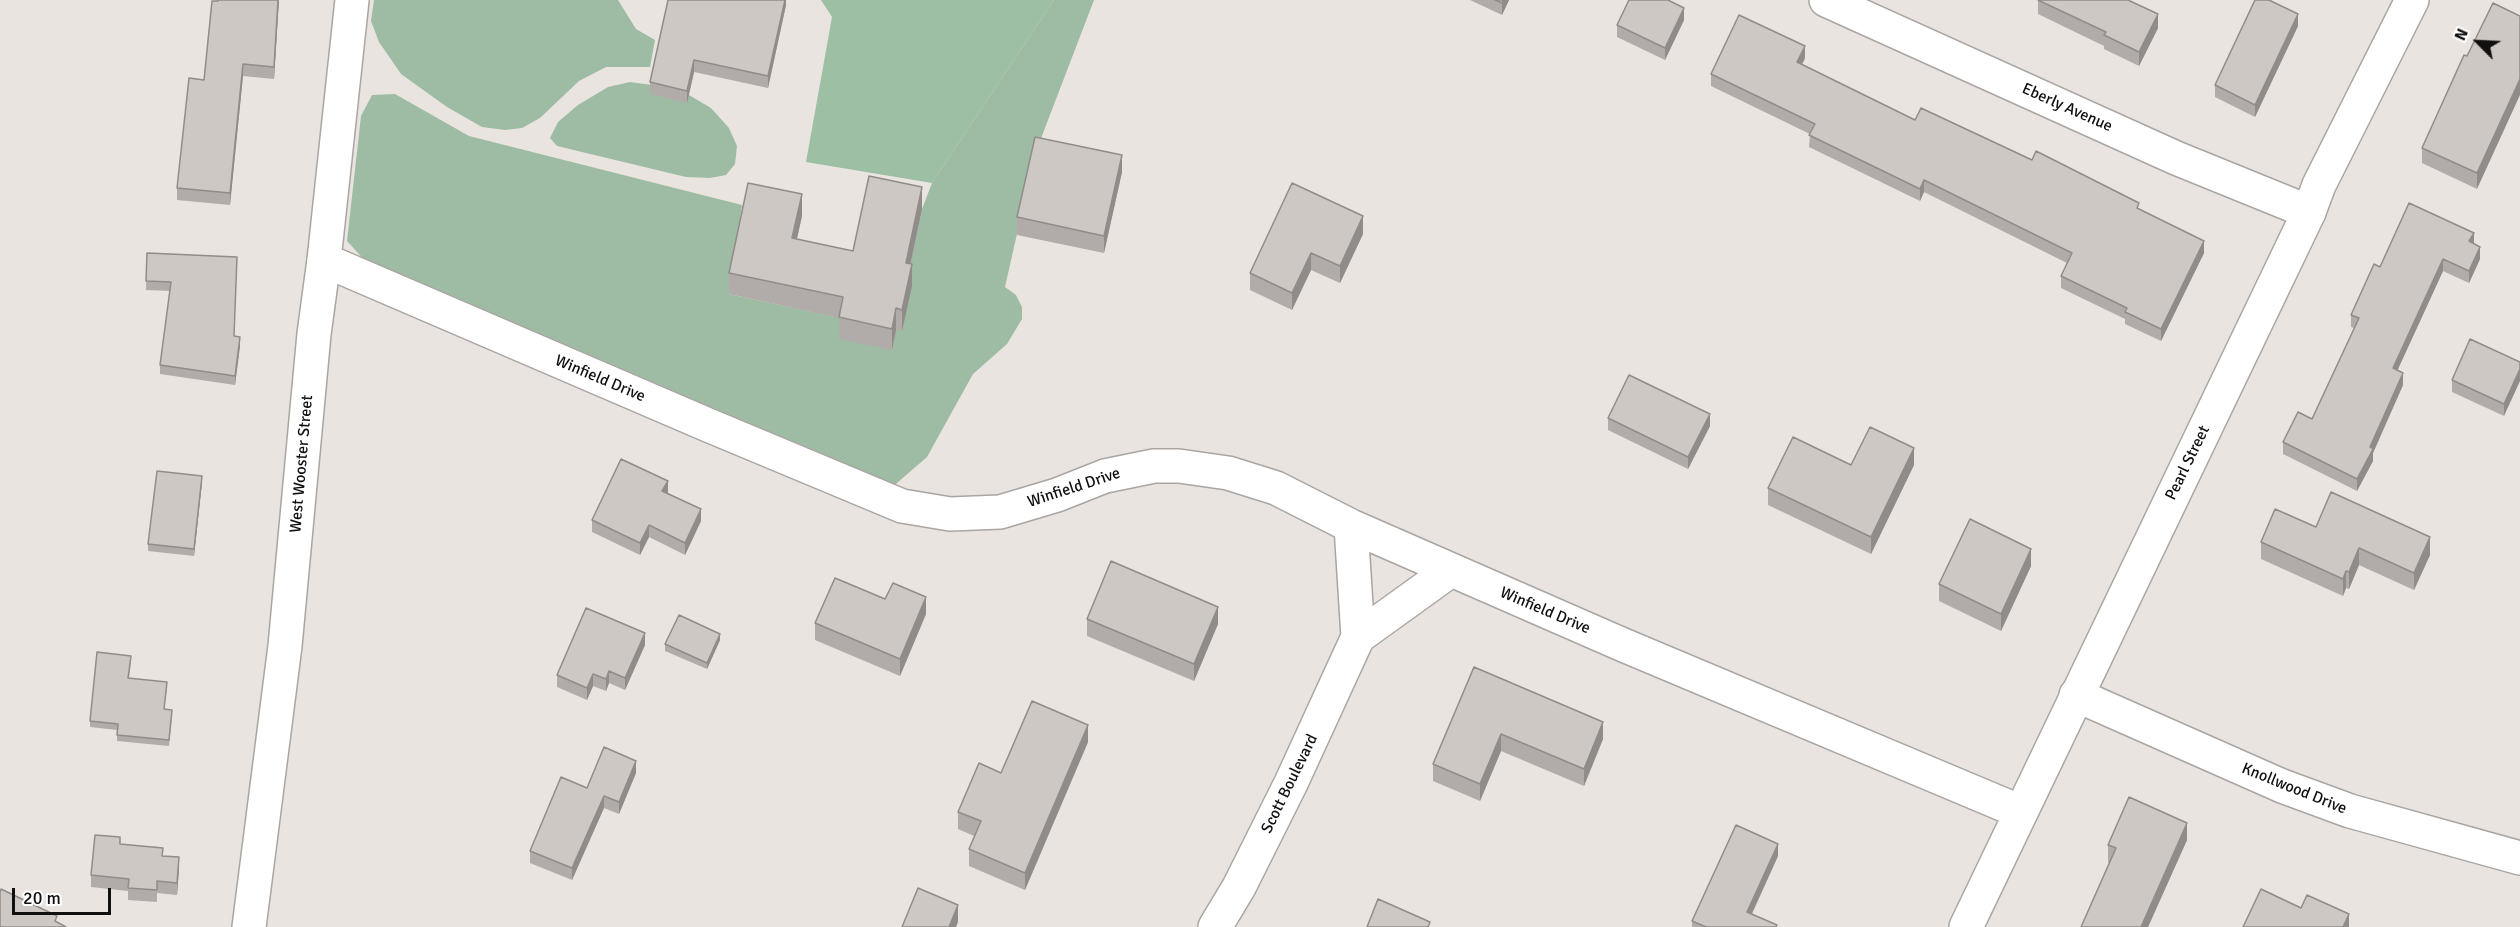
<!DOCTYPE html>
<html>
<head>
<meta charset="utf-8">
<style>
	body { margin:0 }
	#map { position:relative; width:2520px; height:927px; overflow:hidden; background:#eae4e0; font-family:Signika,sans-serif }
	canvas { display:block }
	.north { position:absolute; left:2448px; top:12px; width:60px; height:60px; -webkit-text-stroke:4px #fff; paint-order:stroke; rotate:294deg; font-size:16px; font-weight:700; line-height:24px; text-align:center; color:#12100f }
	.north::after { content:''; display:block; margin:auto; width:21px; height:27px; background:#12100f; clip-path:polygon(50% 0,100% 100%,50% 72%,0 100%) }
	.scale { position:absolute; left:12px; top:888px; width:99px; height:27px; box-sizing:border-box; border:3px solid #12100f; border-top:0; padding-left:8px; font-size:18px; line-height:21px; white-space:nowrap; color:#12100f; -webkit-text-stroke:4px #fff; paint-order:stroke }
</style>
</head>
<body>
<div id="map">
<canvas width="2520" height="927"></canvas>
<div class="north">N</div>
<div class="scale">20 m</div>
</div>
<script>
const c = document.querySelector('canvas').getContext('2d');
c.lineJoin = 'round';
function paint(path, color) {
  c.fillStyle = color;
  c.fill(path, 'evenodd');
}
function poly(rows) {
  const path = new Path2D();
  for (const r of rows) {
    path.moveTo(r[0], r[1]);
    for (let i = 2; i < r.length; i += 2) path.lineTo(r[i], r[i + 1]);
  }
  return path;
}
function stroke(path, color, width, dash) {
  c.strokeStyle = color;
  c.lineWidth = width;
  c.lineCap = dash ? 'butt' : 'round';
  c.setLineDash(dash || []);
  c.stroke(path);
}
function label(font, color, halo, rows, align = 'center') {
  c.font = font + ' Signika,sans-serif';
  c.lineWidth = 4.5;
  c.setLineDash([]);
  c.textBaseline = 'middle';
  c.strokeStyle = halo;
  c.fillStyle = color;
  for (const [text, x, y, turn = 0] of rows) {
    c.save();
    c.translate(x, y);
    c.rotate((+turn || 0) * Math.PI / 180);
    c.textAlign = isNaN(turn) ? turn : align;
    if (halo) c.strokeText(text, 0, 0);
    c.fillText(text, 0, 0);
    c.restore();
  }
}
const green = poly([
	[374,0,618,0,636,29,655,40,650,67,606,67,579,81,540,118,522,128,505,130,482,127,447,107,401,74,379,42,371,21],
	[1054,0,1094,0,1035,154,1005,287,1016,295,1022,307,1022,319,1007,344,973,374,927,457,890,489,369,265,347,241,361,116,372,95,395,94,469,136,742,205,729,294,896,330,922,209,932,183],
	[630,82,652,85,689,95,711,108,729,128,737,146,735,164,726,175,710,178,686,177,557,146,550,138,558,122,578,105,608,87]
]);
const forest = poly([
	[821,0,1054,0,932,183,806,162,832,17]
]);
const street = poly([
	[1826,0,2176,158,2309,212],
	[324,260,708,425,902,506,950,514,1000,512,1057,495,1105,476,1154,466,1179,466,1228,473,1276,488,1351,526,1621,644,2021,812],
	[1351,526,1358,637,1451,570],
	[2076,695,2282,786,2350,811,2520,858],
	[1215,927,1239,887,1291,783,1358,637]
]);
const secondary = poly([
	[249,927,285,646,314,334,324,260,352,0],
	[1966,927,2309,212,2319,185,2412,0]
]);
const wall = poly([
	[279,0,274,79,243,76,230,205,177,200,177,188,204,80,218,1],
	[786,0,786,5,768,88,694,72,687,103,650,94,650,82],
	[1470,0,1509,0,1502,15],
	[2038,0,2158,28,2139,66,2104,49,2104,46,2038,14],
	[2493,3,2477,189,2422,163,2422,148],
	[1684,20,1665,60,1617,37,1617,25],
	[2298,26,2255,117,2215,97,2215,85],
	[1805,58,1802,65,1915,120,2032,160,2139,210,2204,253,2161,341,2125,324,2125,319,2061,288,2061,276,2067,263,1924,192,1920,201,1809,147,1810,134,1711,86,1711,74],
	[1122,172,1104,253,1017,235,1017,217],
	[922,209,911,264,912,286,902,331,896,330,892,350,839,339,839,318,729,294,729,273,802,216,797,239,853,251],
	[1363,234,1340,283,1311,270,1292,310,1250,290,1250,273],
	[2474,244,2480,259,2469,283,2443,271,2397,371,2403,385,2373,453,2373,461,2357,491,2283,454,2283,442,2312,419,2354,328,2351,327,2351,315,2380,267],
	[147,253,234,336,240,346,235,385,160,374,160,365,170,291,146,290],
	[2520,362,2504,416,2452,392,2452,380],
	[1608,418,1710,426,1688,469,1608,430],
	[1914,465,1871,554,1768,505,1768,488],
	[202,482,194,556,148,551,148,544],
	[667,493,701,521,685,555,649,537,640,555,592,532,592,520],
	[2316,527,2430,555,2414,590,2359,565,2349,589,2346,588,2343,596,2261,559,2261,542],
	[2031,566,2001,631,1939,601,1939,584],
	[885,599,926,614,900,676,815,640,815,623],
	[1087,619,1218,624,1194,681,1087,636],
	[720,640,707,669,665,651,665,644],
	[645,645,625,690,609,683,606,691,593,686,587,700,557,687,557,675],
	[131,662,129,678,167,688,164,709,172,716,169,746,117,741,117,730,90,727,90,721],
	[1474,667,1603,739,1584,786,1501,751,1480,801,1433,781,1433,764],
	[1088,742,1025,890,969,866,969,849,974,836,958,829,958,812,1001,773],
	[636,773,619,814,604,808,572,880,530,863,530,851,587,788],
	[2187,840,2148,927,2081,927,2109,863,2108,862,2108,845],
	[120,844,163,856,179,869,177,895,157,893,157,902,128,900,128,891,91,887,91,875],
	[1778,856,1752,914,1777,927,1692,927,1692,921]
]);
const shadedWall = poly([
	[278,0,279,0,274,79,274,67],
	[785,0,786,0,786,5,768,88,768,76],
	[1503,0,1509,0,1502,15,1502,3],
	[1684,8,1684,20,1665,60,1665,48],
	[2158,14,2158,28,2139,66,2139,52],
	[2298,14,2298,26,2255,117,2255,105],
	[1805,46,1805,58,1797,74,1797,62],
	[694,60,694,72,687,103,687,91],
	[243,64,243,76,230,205,230,193],
	[2520,79,2520,95,2477,189,2477,173],
	[1122,155,1122,172,1104,253,1104,236],
	[1924,180,1924,192,1920,201,1920,189],
	[922,187,922,209,906,284,906,263],
	[802,194,802,216,792,260,792,238],
	[1363,216,1363,234,1340,283,1340,266],
	[2474,233,2474,245,2469,241],
	[2204,241,2204,253,2161,341,2161,329],
	[2480,247,2480,259,2469,283,2469,271],
	[1311,253,1311,270,1292,310,1292,293],
	[2443,259,2443,271,2393,380,2393,368],
	[912,264,912,286,902,331,902,310],
	[896,308,896,330,892,350,892,329],
	[240,337,240,346,235,385,235,376],
	[2520,369,2520,381,2504,416,2504,404],
	[2403,373,2403,385,2373,453,2373,461,2357,491,2357,479,2370,447],
	[1710,414,1710,426,1688,469,1688,457],
	[1914,448,1914,465,1871,554,1871,537],
	[202,476,202,482,194,556,194,549],
	[668,481,668,493,662,491],
	[701,509,701,521,685,555,685,543],
	[649,525,649,537,640,555,640,543],
	[2430,537,2430,555,2414,590,2414,573],
	[2359,548,2359,565,2349,589,2349,572],
	[2031,549,2031,566,2001,631,2001,614],
	[2346,571,2346,588,2343,596,2343,579],
	[926,597,926,614,900,676,900,659],
	[1218,607,1218,624,1194,681,1194,664],
	[645,633,645,645,625,690,625,678],
	[720,634,720,640,707,669,707,663],
	[609,671,609,683,606,691,606,679],
	[593,674,593,686,587,700,587,688],
	[1603,722,1603,739,1584,786,1584,769],
	[1088,725,1088,742,1025,890,1025,873],
	[1501,734,1501,751,1480,801,1480,784],
	[636,761,636,773,619,814,619,802],
	[604,796,604,808,572,880,572,868],
	[2187,823,2187,840,2148,927,2141,927],
	[1778,844,1778,856,1747,924,1747,912],
	[179,857,179,869,177,895,177,883],
	[958,905,958,922,956,927,949,927],
	[2349,914,2349,927,2343,927]
]);
const building = poly([
	[218,0,278,0,274,67,243,64,230,193,177,188,189,78,204,80,212,1,218,1,218,0],
	[668,0,785,0,768,76,694,60,687,91,650,82,668,0],
	[1495,0,1503,0,1502,3,1495,0],
	[1629,0,1668,0,1684,8,1665,48,1617,25,1629,0],
	[2038,0,2128,0,2158,14,2139,52,2104,35,2106,32,2038,0],
	[2255,0,2269,0,2298,14,2255,105,2215,85,2255,0],
	[2493,3,2520,16,2520,79,2477,173,2422,148,2464,55,2467,56,2493,3],
	[1739,15,1805,46,1797,62,1915,120,1921,108,2032,160,2036,151,2139,203,2137,208,2204,241,2161,329,2125,312,2127,308,2061,276,2072,253,1924,180,1920,189,1809,135,1815,124,1711,74,1739,15],
	[1035,137,1122,155,1104,236,1017,217,1035,137],
	[869,176,922,187,906,263,912,264,902,310,896,308,892,329,839,317,843,297,729,273,748,183,802,194,792,238,853,251,869,176],
	[1292,183,1363,216,1340,266,1311,253,1292,293,1250,273,1292,183],
	[2409,203,2474,233,2469,241,2480,247,2469,271,2443,259,2393,368,2403,373,2370,447,2373,449,2357,479,2283,442,2298,412,2312,419,2359,318,2351,315,2374,264,2380,267,2409,203],
	[147,253,237,257,234,336,240,337,235,376,160,365,171,282,146,281,147,253],
	[2470,339,2520,362,2520,369,2504,404,2452,380,2470,339],
	[1629,375,1710,414,1688,457,1608,418,1629,375],
	[1870,427,1914,448,1871,537,1768,488,1793,437,1851,465,1870,427],
	[621,459,668,481,662,491,701,509,685,543,649,525,640,543,592,520,621,459],
	[157,471,202,476,194,549,148,544,157,471],
	[2331,492,2430,537,2414,573,2359,548,2349,572,2346,571,2343,579,2261,542,2275,509,2316,527,2331,492],
	[1970,519,2031,549,2001,614,1939,584,1970,519],
	[1111,561,1218,607,1194,664,1087,619,1111,561],
	[835,578,885,599,893,583,926,597,900,659,815,623,835,578],
	[586,608,645,633,625,678,609,671,606,679,593,674,587,688,557,675,586,608],
	[679,615,720,634,707,663,665,644,679,615],
	[97,652,131,656,128,678,167,682,164,709,172,710,169,740,117,735,118,724,90,721,97,652],
	[1474,667,1603,722,1584,769,1501,734,1480,784,1433,764,1474,667],
	[1032,701,1088,725,1025,873,969,849,981,821,958,812,979,763,1001,773,1032,701],
	[604,747,636,761,619,802,604,796,572,868,530,851,561,777,587,788,604,747],
	[2129,797,2187,823,2141,927,2081,927,2116,848,2108,845,2129,797],
	[1736,825,1778,844,1747,912,1777,925,1776,927,1706,927,1692,921,1736,825],
	[95,835,120,837,120,844,163,848,162,856,179,857,177,883,157,881,157,890,128,888,129,879,91,875,95,835],
	[918,888,958,905,949,927,902,927,918,888],
	[1,889,57,916,55,921,66,927,0,927,0,892,1,889],
	[2261,889,2301,908,2307,895,2349,914,2343,927,2243,927,2261,889],
	[1378,899,1430,922,1428,927,1367,927,1378,899]
]);
const streetNames = [
	["Eberly Avenue",2067,108,24],
	["Winfield Drive",600,379,23],
	["Pearl Street",2188,463,-64],
	["West Wooster Street",302,464,-85],
	["Winfield Drive",1074,488,-18],
	["Winfield Drive",1545,611,23],
	["Scott Boulevard",1290,784,-64],
	["Knollwood Drive",2294,789,22]
];
paint(green, '#9ebba4');
paint(forest, '#9dbfa4');
stroke(street, '#aba5a2', 36);
stroke(secondary, '#aba5a2', 36);
stroke(street, '#fff', 33);
stroke(secondary, '#fff', 33);
paint(wall, '#b1aca9');
paint(shadedWall, '#908c89');
paint(building, '#cec8c4');
stroke(building, '#908c89', 1.5);
label('16px', '#12100f', '#fff', streetNames);
</script>
</body>
</html>
